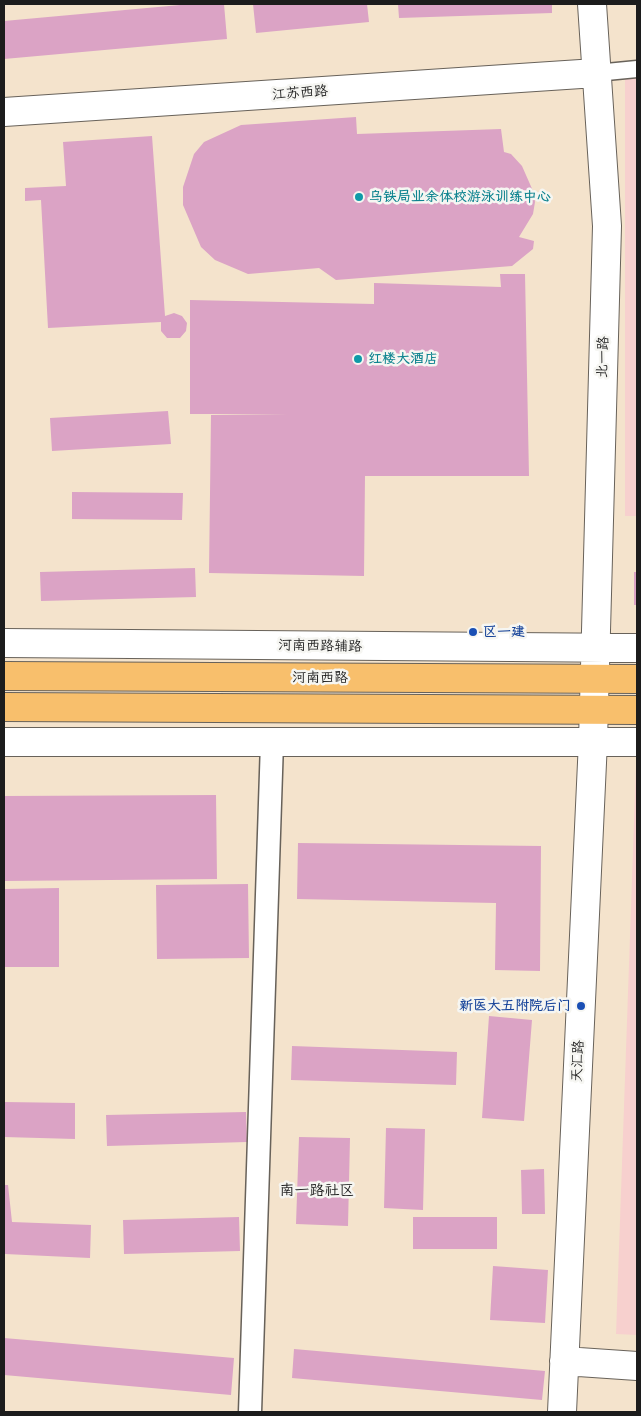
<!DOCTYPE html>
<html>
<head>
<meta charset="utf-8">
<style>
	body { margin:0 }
	#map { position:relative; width:641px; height:1416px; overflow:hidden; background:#f4e3cc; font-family:Delius,sans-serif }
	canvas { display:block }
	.frame { position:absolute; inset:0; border:5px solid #1c1c1c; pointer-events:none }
</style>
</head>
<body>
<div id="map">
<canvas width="641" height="1416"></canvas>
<div class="frame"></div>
</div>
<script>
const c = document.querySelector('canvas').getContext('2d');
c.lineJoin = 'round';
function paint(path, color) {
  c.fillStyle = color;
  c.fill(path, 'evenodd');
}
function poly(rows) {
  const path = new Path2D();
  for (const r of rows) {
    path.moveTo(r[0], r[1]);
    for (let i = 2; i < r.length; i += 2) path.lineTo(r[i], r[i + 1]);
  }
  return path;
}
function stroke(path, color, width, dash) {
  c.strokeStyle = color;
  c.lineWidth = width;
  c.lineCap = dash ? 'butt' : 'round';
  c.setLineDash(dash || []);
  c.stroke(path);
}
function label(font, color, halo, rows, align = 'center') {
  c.font = font + ' Delius,"LXGW WenKai TC",sans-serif';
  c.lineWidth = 5;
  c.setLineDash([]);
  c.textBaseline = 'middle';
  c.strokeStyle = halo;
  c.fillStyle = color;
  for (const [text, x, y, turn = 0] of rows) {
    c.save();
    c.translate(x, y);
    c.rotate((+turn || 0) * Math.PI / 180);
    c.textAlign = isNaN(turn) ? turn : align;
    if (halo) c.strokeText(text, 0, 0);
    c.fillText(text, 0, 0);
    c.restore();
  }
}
const built = poly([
	[637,69,637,516,625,516,625,70],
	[636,765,637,765,637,1335,616,1334]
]);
const building = poly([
	[191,4,224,4,227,39,4,59,4,21],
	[253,4,367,4,369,22,256,33],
	[398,4,552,4,552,13,399,18],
	[356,117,357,134,501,129,504,152,511,154,522,166,533,191,535,202,533,214,519,237,534,241,533,249,512,266,336,280,319,268,248,274,215,260,201,247,183,205,183,187,194,154,204,142,241,125],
	[152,136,165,316,174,313,182,316,187,323,186,331,180,338,167,338,161,331,161,322,48,328,41,200,25,201,25,188,66,186,63,142],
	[500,274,525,274,529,476,365,476,364,576,209,573,211,415,288,414,190,414,190,300,374,304,374,283,501,287],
	[168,411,171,444,52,451,50,418],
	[72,492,183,493,182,520,72,519],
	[195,568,196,597,41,601,40,572],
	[634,572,637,572,637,605,634,605],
	[216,795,217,879,4,881,4,796],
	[298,843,541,846,540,971,495,970,496,903,297,899],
	[248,884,249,958,157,959,156,885],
	[59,888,59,967,4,967,4,889],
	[489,1016,532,1020,524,1121,482,1118],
	[292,1046,457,1052,456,1085,291,1080],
	[4,1102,75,1103,75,1139,4,1137],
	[246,1112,247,1142,107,1146,106,1115],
	[386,1128,425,1129,423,1210,384,1208],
	[299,1137,350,1138,348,1226,296,1224],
	[544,1169,545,1214,522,1214,521,1170],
	[4,1185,8,1185,12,1222,91,1225,90,1258,5,1254],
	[239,1217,240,1251,124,1254,123,1220],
	[413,1217,497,1217,497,1249,413,1249],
	[493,1266,548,1270,545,1323,490,1320],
	[4,1338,234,1358,231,1395,4,1375],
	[294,1349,545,1371,542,1400,292,1378]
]);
const pedestrian = poly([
	[596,73,637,69]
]);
const minor = poly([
	[250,1412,272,742]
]);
const tertiary = poly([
	[4,112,596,73],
	[4,643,637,648],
	[4,742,637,742],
	[564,1361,637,1366],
	[562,1412,593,741,607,226,592,4]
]);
const primary = poly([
	[4,676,637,679],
	[4,707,637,710]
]);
const markers = [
	[359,197,5,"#0f9aa8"],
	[358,359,5,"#0f9aa8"],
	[473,632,5,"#1a4fb4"],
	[581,1006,5,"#1a4fb4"]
];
const streetNames = [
	["江苏西路",300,93,-4],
	["北一路",603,357,-88],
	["河南西路辅路",320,646,1],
	["河南西路",320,678],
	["天汇路",578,1061,-87]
];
const cultureNames = [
	["乌铁局业余体校游泳训练中心",369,197],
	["红楼大酒店",368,359]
];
const transitNames = [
	["区一建",483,632],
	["新医大五附院后门",571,1006,"right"]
];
const neighbourhoodNames = [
	["南一路社区",317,1191]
];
paint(built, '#f7d0ce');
paint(building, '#dba3c5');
stroke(pedestrian, '#68625a', 19);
stroke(minor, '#68625a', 25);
stroke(tertiary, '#68625a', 30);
stroke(primary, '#68625a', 30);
stroke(pedestrian, '#fff', 16);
stroke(minor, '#fff', 22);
stroke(tertiary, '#fff', 28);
stroke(primary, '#f8bf6c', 28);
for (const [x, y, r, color] of markers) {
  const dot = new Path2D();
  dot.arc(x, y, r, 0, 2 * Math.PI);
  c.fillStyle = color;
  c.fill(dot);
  stroke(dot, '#f6f6f2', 2);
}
label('14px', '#1c1c1c', '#f6f6f2', streetNames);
label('bold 14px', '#0d838f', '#f6f6f2', cultureNames, 'left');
label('bold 14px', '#164399', '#f6f6f2', transitNames, 'left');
label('15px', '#1c1c1c', '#f6f6f2', neighbourhoodNames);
</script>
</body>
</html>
